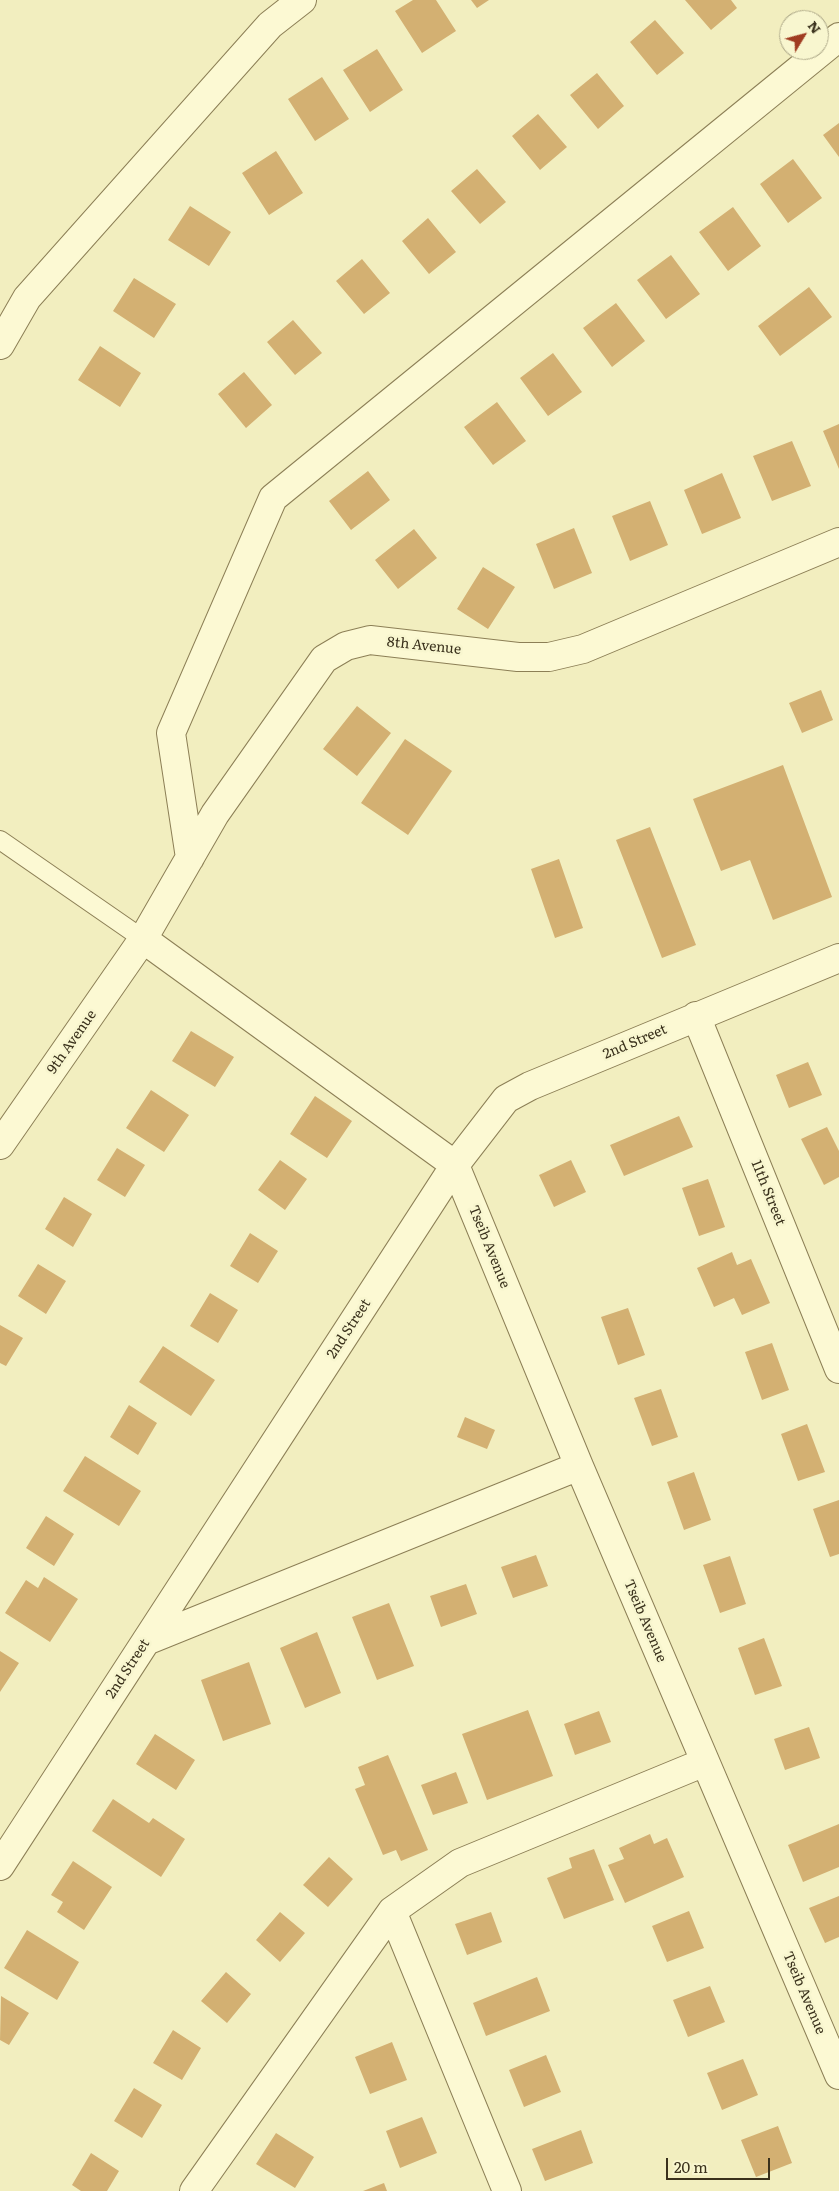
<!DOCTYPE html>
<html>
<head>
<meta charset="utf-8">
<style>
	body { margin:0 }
	#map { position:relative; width:839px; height:2191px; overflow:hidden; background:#f2eebf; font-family:Literata,serif }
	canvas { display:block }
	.north { position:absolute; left:779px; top:10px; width:50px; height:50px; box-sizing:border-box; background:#f8f6cf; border:1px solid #aca787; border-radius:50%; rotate:53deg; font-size:14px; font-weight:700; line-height:20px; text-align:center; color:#3a311c }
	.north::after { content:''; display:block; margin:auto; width:18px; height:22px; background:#a03c21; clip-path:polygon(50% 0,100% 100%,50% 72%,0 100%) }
	.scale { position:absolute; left:666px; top:2158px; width:104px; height:22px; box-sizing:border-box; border:2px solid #3a311c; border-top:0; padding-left:6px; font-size:15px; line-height:18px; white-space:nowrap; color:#3a311c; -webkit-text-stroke:4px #f8f6cf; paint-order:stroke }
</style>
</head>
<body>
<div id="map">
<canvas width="839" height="2191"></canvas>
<div class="north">N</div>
<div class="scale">20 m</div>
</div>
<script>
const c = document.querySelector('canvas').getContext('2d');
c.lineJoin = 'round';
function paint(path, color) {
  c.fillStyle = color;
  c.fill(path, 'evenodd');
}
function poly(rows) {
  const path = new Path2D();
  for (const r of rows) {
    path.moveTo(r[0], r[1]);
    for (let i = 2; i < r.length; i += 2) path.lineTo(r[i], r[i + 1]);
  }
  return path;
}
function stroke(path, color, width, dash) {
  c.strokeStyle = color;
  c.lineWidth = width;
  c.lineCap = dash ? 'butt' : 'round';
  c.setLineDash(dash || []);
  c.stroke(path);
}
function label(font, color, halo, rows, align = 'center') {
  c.font = font + ' Literata,serif';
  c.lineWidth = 5;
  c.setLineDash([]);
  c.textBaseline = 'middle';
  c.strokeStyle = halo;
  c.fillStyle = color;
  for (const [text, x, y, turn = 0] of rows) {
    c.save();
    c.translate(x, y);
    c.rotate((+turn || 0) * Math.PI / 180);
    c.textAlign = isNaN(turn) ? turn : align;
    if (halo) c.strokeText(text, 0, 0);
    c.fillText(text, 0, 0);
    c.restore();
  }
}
const building = poly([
	[413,0,436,0,456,31,422,53,395,11],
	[471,0,489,0,477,8],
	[685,0,731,0,737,8,711,30],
	[655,20,684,53,657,75,630,42],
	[377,49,403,90,370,112,343,70],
	[597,73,624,106,598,129,570,95],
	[322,77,349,119,315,141,288,99],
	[538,114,567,147,540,170,512,136],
	[839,123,839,157,823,135],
	[276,151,303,193,269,215,242,173],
	[793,159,822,198,788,223,760,184],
	[477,169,506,202,480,224,451,191],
	[190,206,231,232,209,266,168,240],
	[733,207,761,246,728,271,699,232],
	[428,218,456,252,429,274,402,241],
	[671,255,700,294,666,319,637,280],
	[362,259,390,293,364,314,336,281],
	[134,278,176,304,154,338,113,311],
	[809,287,832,317,780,356,758,326],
	[616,303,645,341,612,367,583,328],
	[293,320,322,353,295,375,267,342],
	[100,346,141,373,120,407,78,380],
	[553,353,582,392,548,416,520,378],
	[244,372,272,405,246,428,218,394],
	[497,402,526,441,493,465,464,427],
	[839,424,839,469,823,431],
	[792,441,811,486,772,501,753,456],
	[368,471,390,500,351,530,329,501],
	[722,473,741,518,702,534,684,490],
	[650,501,668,545,630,561,612,516],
	[574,528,592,573,554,589,536,544],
	[414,529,437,558,398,589,375,560],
	[483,567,515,587,488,629,457,609],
	[821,690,833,720,802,733,789,703],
	[357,706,391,733,357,776,323,749],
	[405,739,452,771,408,835,361,803],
	[783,765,832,897,773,920,750,860,721,871,693,799],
	[650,827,696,945,662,958,616,840],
	[559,859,583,928,555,938,531,869],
	[191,1031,234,1057,215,1087,172,1061],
	[808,1062,822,1095,789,1108,776,1075],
	[151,1090,189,1115,164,1152,126,1128],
	[315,1096,352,1121,327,1158,290,1134],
	[679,1116,693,1147,624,1176,610,1145],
	[827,1127,839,1151,839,1177,824,1185,801,1139],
	[117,1148,145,1165,125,1197,97,1180],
	[280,1160,307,1179,285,1210,258,1190],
	[571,1160,586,1192,554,1207,539,1175],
	[708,1179,725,1227,699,1236,682,1188],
	[64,1197,92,1214,73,1247,45,1229],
	[250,1233,278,1251,258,1283,230,1266],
	[732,1252,737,1265,751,1259,770,1303,742,1315,734,1298,714,1307,697,1268],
	[38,1264,66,1281,46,1314,18,1296],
	[210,1293,238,1310,218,1343,190,1326],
	[628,1308,645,1355,618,1365,601,1317],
	[0,1325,23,1338,6,1366,0,1363],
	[772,1343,789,1390,762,1400,745,1352],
	[163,1346,215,1380,191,1416,139,1382],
	[661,1389,678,1437,652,1446,634,1398],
	[129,1405,157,1423,138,1455,110,1437],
	[465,1417,495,1430,487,1449,457,1437],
	[807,1424,825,1472,798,1481,781,1434],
	[85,1456,141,1491,119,1526,63,1491],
	[694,1472,711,1520,684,1530,667,1482],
	[839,1500,839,1554,830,1557,813,1509],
	[46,1516,74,1534,54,1566,26,1548],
	[536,1555,548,1586,513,1598,501,1567],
	[730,1556,746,1604,720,1613,703,1565],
	[44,1577,78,1599,50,1642,5,1613,26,1580,38,1588],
	[466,1584,477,1614,441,1627,430,1596],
	[389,1603,414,1666,377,1680,352,1617],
	[317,1632,341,1693,305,1708,280,1648],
	[764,1638,782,1686,755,1695,738,1648],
	[0,1651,19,1663,0,1692],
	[249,1662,271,1724,223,1741,201,1680],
	[528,1710,553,1776,487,1800,462,1734],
	[599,1711,611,1742,575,1755,564,1724],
	[809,1727,820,1758,785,1770,774,1739],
	[155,1734,195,1760,176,1790,136,1764],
	[388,1755,428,1850,401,1861,396,1850,383,1855,355,1789,365,1785,358,1767],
	[456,1772,468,1803,433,1815,421,1785],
	[113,1799,149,1823,153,1818,185,1839,161,1877,92,1831],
	[839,1824,839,1867,803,1882,788,1845],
	[650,1834,654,1844,667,1838,684,1877,625,1903,608,1865,624,1859,619,1848],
	[594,1849,614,1900,564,1919,547,1878,572,1868,569,1858],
	[329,1857,353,1879,328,1907,303,1885],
	[73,1861,112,1887,84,1930,57,1912,63,1902,51,1895],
	[839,1896,839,1937,825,1943,809,1908],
	[689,1911,704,1948,667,1962,652,1926],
	[280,1912,305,1933,280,1962,256,1940],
	[491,1912,502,1942,467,1955,455,1924],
	[27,1930,79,1962,57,2000,4,1968],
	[226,1972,251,1994,227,2023,201,2001],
	[537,1977,550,2011,486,2036,473,2003],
	[710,1986,725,2022,688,2037,673,2000],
	[1,1996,29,2013,9,2045,0,2040],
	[173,2030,201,2048,182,2080,153,2063],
	[392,2042,407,2080,370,2094,355,2057],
	[546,2055,561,2092,524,2107,509,2070],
	[743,2059,758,2095,722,2110,707,2073],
	[134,2088,162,2105,142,2138,114,2121],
	[422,2117,437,2153,400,2168,386,2131],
	[778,2126,792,2163,756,2177,741,2140],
	[581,2130,593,2163,545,2181,532,2149],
	[276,2133,314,2157,295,2188,256,2164],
	[91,2153,119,2171,107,2191,81,2191,72,2185],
	[384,2183,387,2191,363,2191]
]);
const lane = poly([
	[0,840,143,939]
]);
const street = poly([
	[0,345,27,298,270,25,302,0],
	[190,858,171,733,273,498,839,37],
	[143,939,455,1165],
	[696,1016,839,1369],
	[0,1145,143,939,215,814,324,659,346,646,370,640,518,657,549,657,583,649,839,542],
	[455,1165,579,1466,839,2075],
	[146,1641,579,1466],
	[0,1866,455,1165,506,1099,530,1086,839,958],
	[392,1911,507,2191],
	[194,2191,392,1911,460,1863,705,1762]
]);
const streetNames = [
	["8th Avenue",424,646,6],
	["9th Avenue",72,1042,-55],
	["2nd Street",635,1042,-23],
	["11th Street",768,1193,68],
	["Tseib Avenue",489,1247,68],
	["2nd Street",349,1329,-57],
	["Tseib Avenue",645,1621,67],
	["2nd Street",128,1669,-57],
	["Tseib Avenue",804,1993,67]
];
paint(building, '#d3b072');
stroke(lane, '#8c7f56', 20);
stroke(street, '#8c7f56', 30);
stroke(lane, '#fcf9d3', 18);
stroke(street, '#fcf9d3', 28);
label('14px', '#3a311c', '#f8f6cf', streetNames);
</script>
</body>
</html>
